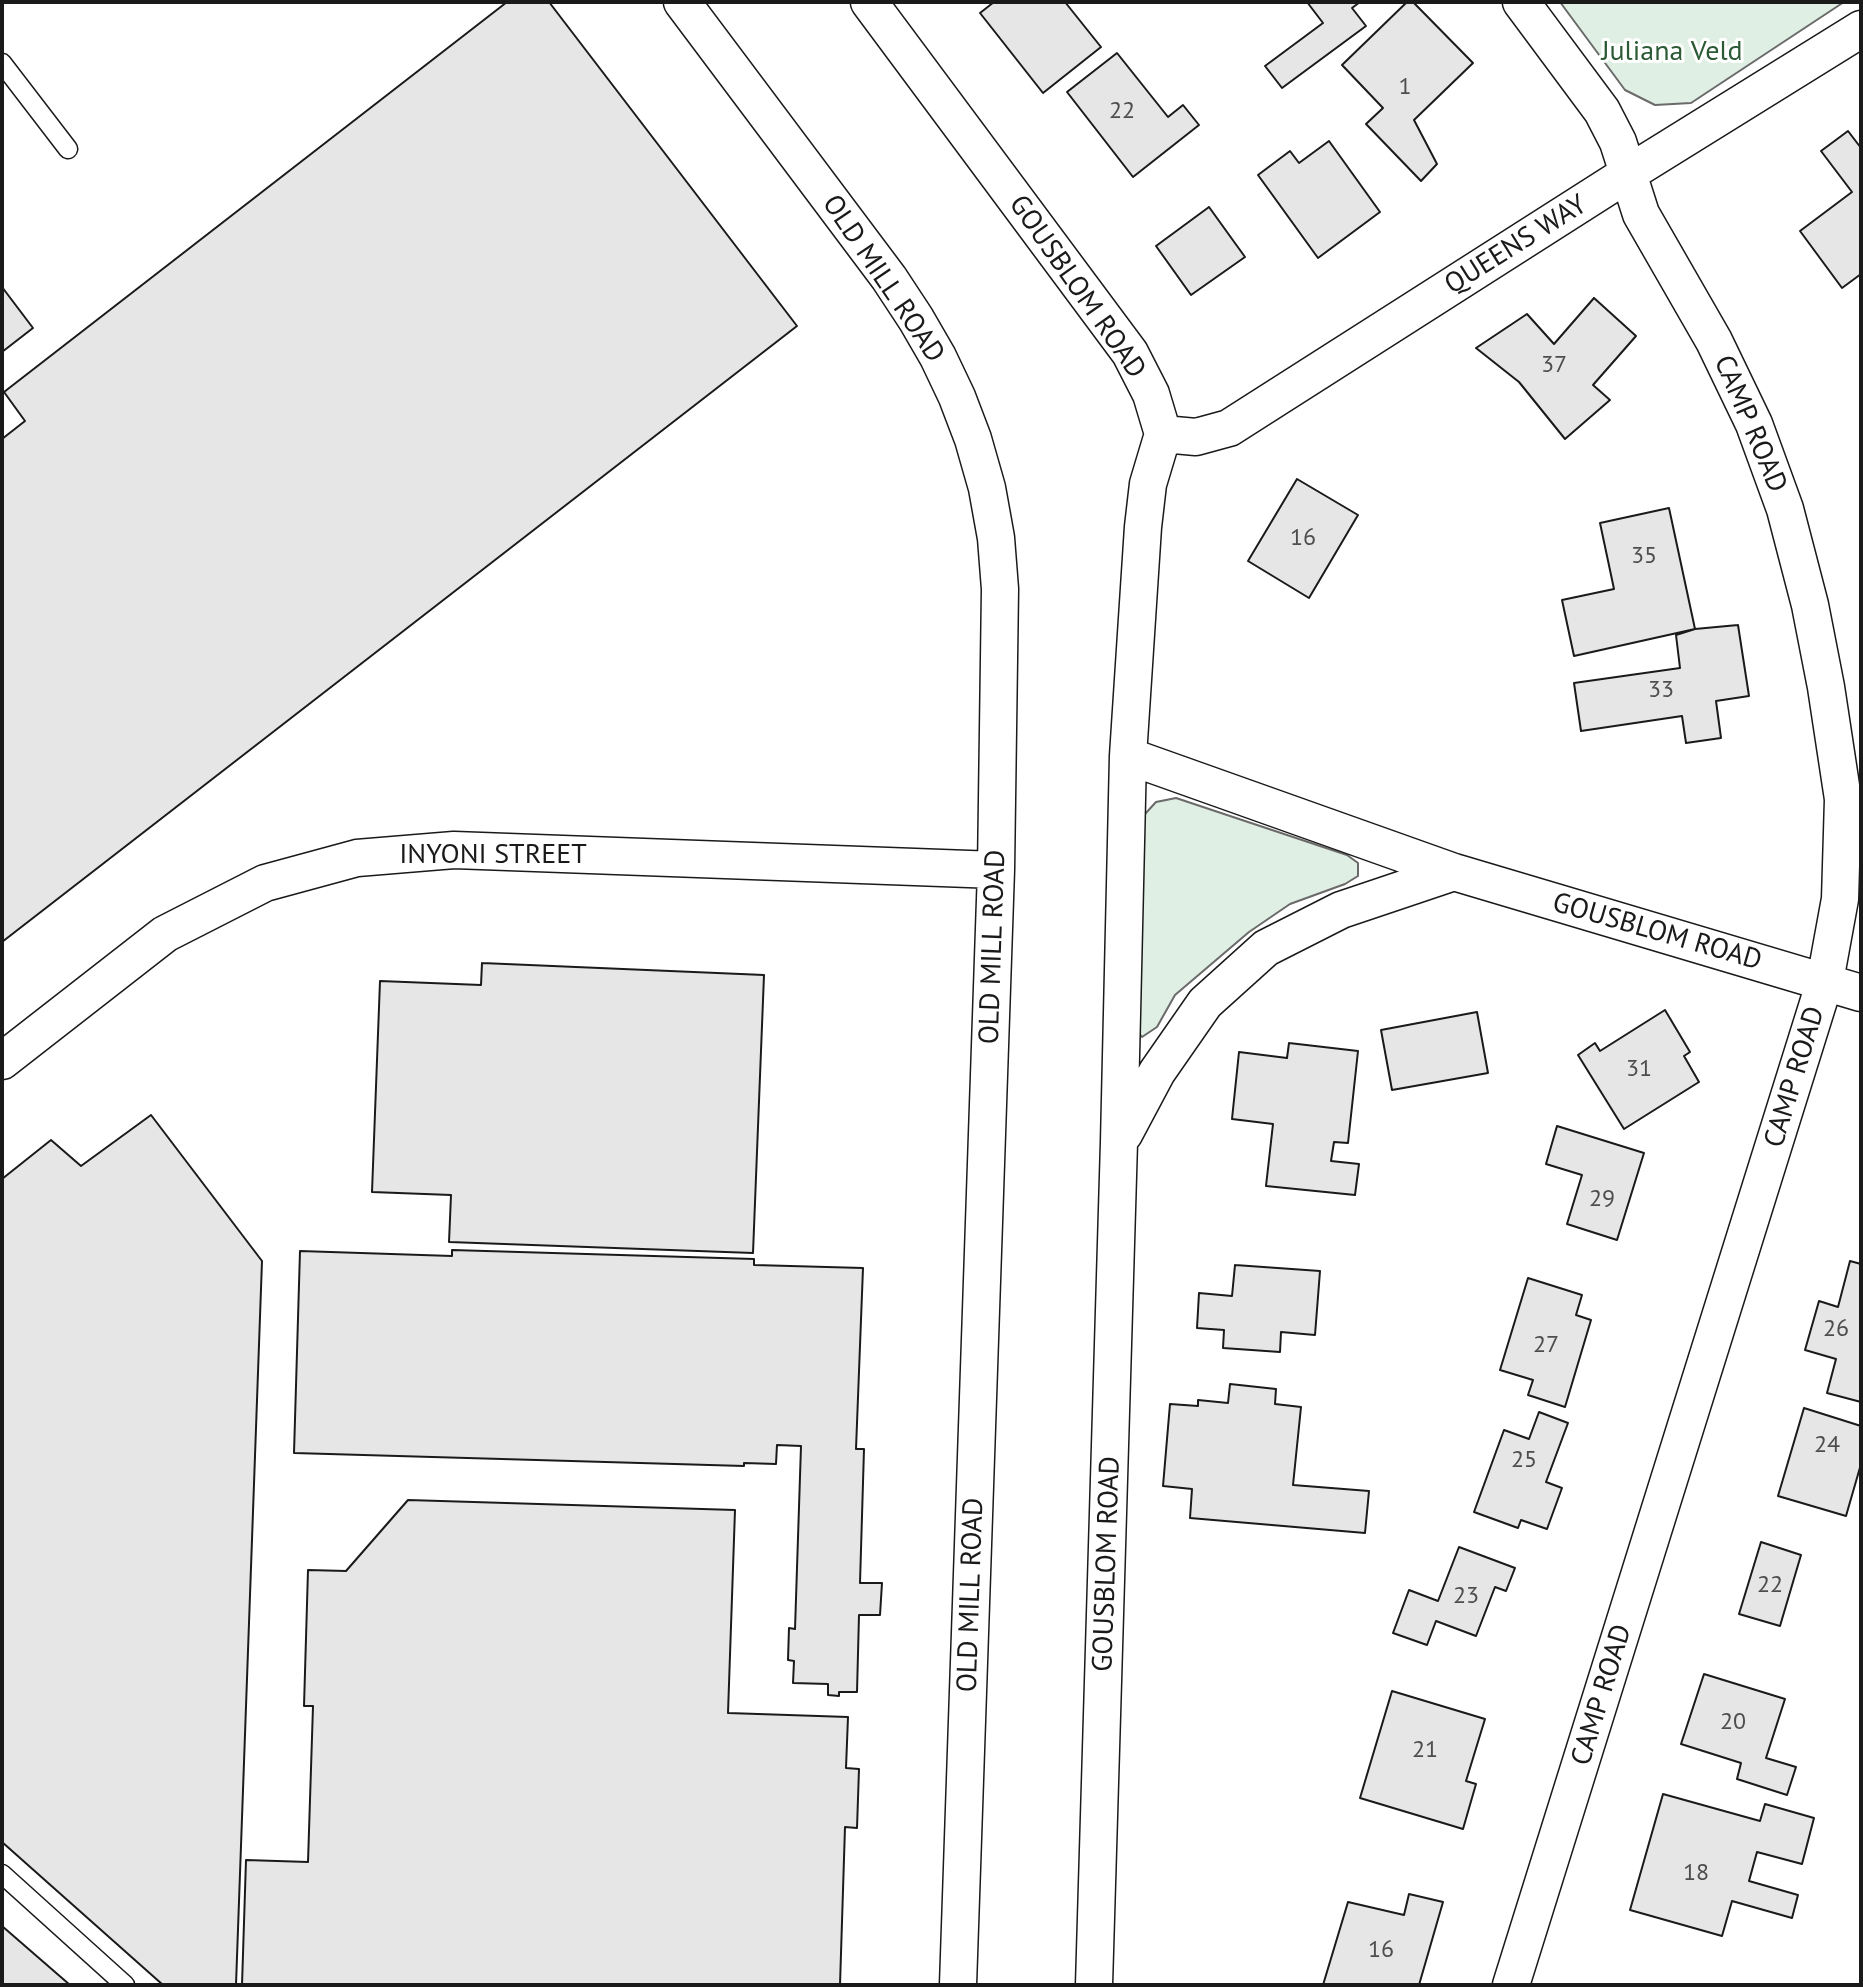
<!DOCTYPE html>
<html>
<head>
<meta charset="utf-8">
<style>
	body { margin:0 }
	#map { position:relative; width:1863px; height:1987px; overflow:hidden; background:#fff; font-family:"PT Sans",sans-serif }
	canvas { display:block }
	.frame { position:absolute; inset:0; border:4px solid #1a1a1a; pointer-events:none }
</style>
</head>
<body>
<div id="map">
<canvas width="1863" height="1987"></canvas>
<div class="frame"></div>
</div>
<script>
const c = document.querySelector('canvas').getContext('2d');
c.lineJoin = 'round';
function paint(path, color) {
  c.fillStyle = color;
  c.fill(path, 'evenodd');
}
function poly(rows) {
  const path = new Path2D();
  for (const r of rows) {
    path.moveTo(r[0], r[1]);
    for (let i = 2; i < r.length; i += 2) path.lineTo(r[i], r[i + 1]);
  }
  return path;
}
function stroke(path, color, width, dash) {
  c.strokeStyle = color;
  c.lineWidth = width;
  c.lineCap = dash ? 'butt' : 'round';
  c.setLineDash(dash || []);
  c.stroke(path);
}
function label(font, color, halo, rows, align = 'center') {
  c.font = font + ' "PT Sans",sans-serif';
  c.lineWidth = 6;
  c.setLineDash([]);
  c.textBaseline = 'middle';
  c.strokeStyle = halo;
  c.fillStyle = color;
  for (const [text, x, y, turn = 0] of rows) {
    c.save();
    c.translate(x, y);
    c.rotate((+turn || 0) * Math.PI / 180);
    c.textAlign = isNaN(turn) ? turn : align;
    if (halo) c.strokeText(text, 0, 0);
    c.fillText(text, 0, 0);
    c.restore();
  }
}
const green = poly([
	[1560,2,1844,2,1691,103,1655,105,1625,90,1560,2],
	[1176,798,1347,855,1358,863,1358,876,1345,884,1290,904,1249,932,1175,995,1157,1027,1142,1037,1133,1025,1138,831,1145,814,1156,802,1176,798]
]);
const building = poly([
	[507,2,549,2,797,326,2,942,2,439,25,421,4,392,507,2],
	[994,2,1065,2,1101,47,1043,93,980,13,994,2],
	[1307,2,1360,2,1352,8,1366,26,1282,88,1265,66,1323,23,1307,2],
	[1407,2,1413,2,1473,63,1414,120,1437,164,1421,181,1366,124,1383,108,1342,65,1407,2],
	[1117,53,1168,117,1183,105,1199,125,1133,177,1067,92,1117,53],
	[1848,131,1861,148,1861,274,1842,288,1800,231,1852,192,1821,151,1848,131],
	[1329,141,1380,212,1318,258,1258,175,1290,151,1299,163,1329,141],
	[1209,207,1245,257,1191,295,1156,246,1209,207],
	[2,287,33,328,2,352,2,287],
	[1594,298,1636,336,1593,385,1610,400,1565,439,1519,382,1476,348,1527,314,1554,344,1594,298],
	[1297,479,1358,515,1309,598,1248,561,1297,479],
	[1669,508,1695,629,1574,656,1562,600,1614,589,1600,523,1669,508],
	[1738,625,1749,696,1716,701,1721,738,1686,743,1682,716,1581,731,1574,683,1680,668,1676,635,1695,629,1738,625],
	[482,963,764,975,753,1253,449,1242,451,1195,372,1192,380,981,481,985,482,963],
	[1665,1010,1690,1052,1684,1056,1699,1082,1624,1129,1578,1055,1595,1043,1600,1051,1665,1010],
	[1477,1012,1488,1073,1392,1090,1381,1030,1477,1012],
	[1289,1043,1358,1051,1348,1143,1334,1142,1331,1161,1359,1164,1355,1195,1266,1186,1273,1124,1232,1119,1239,1052,1287,1058,1289,1043],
	[151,1115,262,1261,236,1985,163,1985,2,1842,2,1179,51,1140,81,1166,151,1115],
	[1557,1126,1644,1153,1617,1240,1567,1224,1582,1175,1546,1164,1557,1126],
	[452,1250,754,1259,754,1265,863,1268,856,1449,864,1449,860,1583,882,1583,880,1615,859,1615,857,1692,839,1692,839,1696,828,1695,828,1684,793,1683,794,1661,788,1660,789,1628,795,1629,801,1446,777,1445,776,1464,744,1463,744,1466,294,1453,300,1251,452,1256,452,1250],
	[1850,1261,1861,1264,1861,1402,1827,1393,1836,1359,1805,1350,1819,1301,1838,1307,1850,1261],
	[1235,1265,1320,1271,1315,1335,1281,1332,1280,1352,1223,1348,1224,1330,1197,1328,1199,1293,1232,1296,1235,1265],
	[1528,1278,1582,1295,1576,1315,1591,1320,1565,1407,1528,1395,1533,1380,1500,1370,1528,1278],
	[1230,1384,1276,1389,1275,1404,1301,1407,1293,1485,1369,1491,1365,1533,1190,1518,1192,1489,1163,1486,1170,1404,1198,1406,1198,1400,1228,1403,1230,1384],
	[1804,1408,1861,1426,1861,1464,1846,1516,1778,1496,1804,1408],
	[1539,1412,1568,1423,1546,1482,1562,1488,1547,1529,1521,1520,1518,1528,1474,1512,1504,1430,1529,1439,1539,1412],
	[408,1500,735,1510,728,1713,848,1717,846,1768,859,1769,857,1828,845,1827,840,1985,242,1985,246,1860,308,1862,313,1706,304,1706,308,1570,346,1571,408,1500],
	[1761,1542,1801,1555,1780,1626,1739,1614,1761,1542],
	[1459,1547,1515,1568,1506,1591,1495,1587,1476,1636,1436,1621,1427,1645,1393,1633,1409,1590,1438,1601,1459,1547],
	[1704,1674,1785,1699,1766,1758,1796,1767,1787,1795,1737,1779,1741,1763,1681,1744,1704,1674],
	[1392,1691,1485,1719,1466,1781,1476,1784,1463,1829,1360,1798,1392,1691],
	[1663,1794,1760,1821,1765,1804,1814,1818,1802,1864,1757,1852,1749,1881,1798,1895,1792,1918,1732,1901,1722,1936,1630,1910,1663,1794],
	[1409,1894,1443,1902,1419,1985,1323,1985,1348,1902,1404,1915,1409,1894],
	[2,1926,70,1985,2,1985,2,1926]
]);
const service = poly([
	[2,63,68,149],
	[2,1874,125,1985]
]);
const minor = poly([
	[682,2,889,278,916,319,938,357,957,397,973,439,987,488,996,538,1000,589,996,870,958,1985],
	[869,2,1130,353,1151,394,1163,434,1148,484,1143,527,1128,756,1119,1142,1094,1985],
	[1163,434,1196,437,1229,428,1629,173,1861,29],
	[1128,756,1454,872,1861,993],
	[2,1061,165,934,265,883,357,858,454,850,996,870],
	[1124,1134,1157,1072,1205,1003,1266,948,1341,910,1454,872],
	[1511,1985,1825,981,1840,899,1843,799,1826,687,1810,605,1785,509,1754,424,1714,341,1641,214,1618,142,1602,111,1521,2]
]);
const numberNames = [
	["1",1405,87],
	["22",1122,111],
	["37",1554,365],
	["16",1303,538],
	["35",1644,556],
	["33",1661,690],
	["31",1639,1069],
	["29",1602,1199],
	["26",1836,1329],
	["27",1546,1345],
	["24",1827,1445],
	["25",1524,1460],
	["22",1770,1585],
	["23",1466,1596],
	["20",1733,1722],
	["21",1425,1750],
	["18",1696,1873],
	["16",1381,1950]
];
const parkNames = [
	["Juliana Veld",1672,52]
];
const streetNames = [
	["QUEENS WAY",1516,245,-32],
	["OLD MILL ROAD",883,279,56],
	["GOUSBLOM ROAD",1077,287,55],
	["CAMP ROAD",1750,424,67],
	["INYONI STREET",493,855],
	["GOUSBLOM ROAD",1657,932,16],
	["OLD MILL ROAD",993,947,-88],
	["CAMP ROAD",1795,1077,-73],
	["GOUSBLOM ROAD",1107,1564,-88],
	["OLD MILL ROAD",971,1595,-88],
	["CAMP ROAD",1602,1695,-73]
];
paint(green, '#e0efe3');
stroke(green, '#6a6a6a', 2);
paint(building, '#e6e6e6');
stroke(building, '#1a1a1a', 2);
stroke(service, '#1a1a1a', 21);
stroke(minor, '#1a1a1a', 39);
stroke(service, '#fff', 18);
stroke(minor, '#fff', 36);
label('24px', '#4d4d4d', null, numberNames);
label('28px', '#2b5a34', '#fff', parkNames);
label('28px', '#1a1a1a', '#fff', streetNames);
</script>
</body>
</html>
